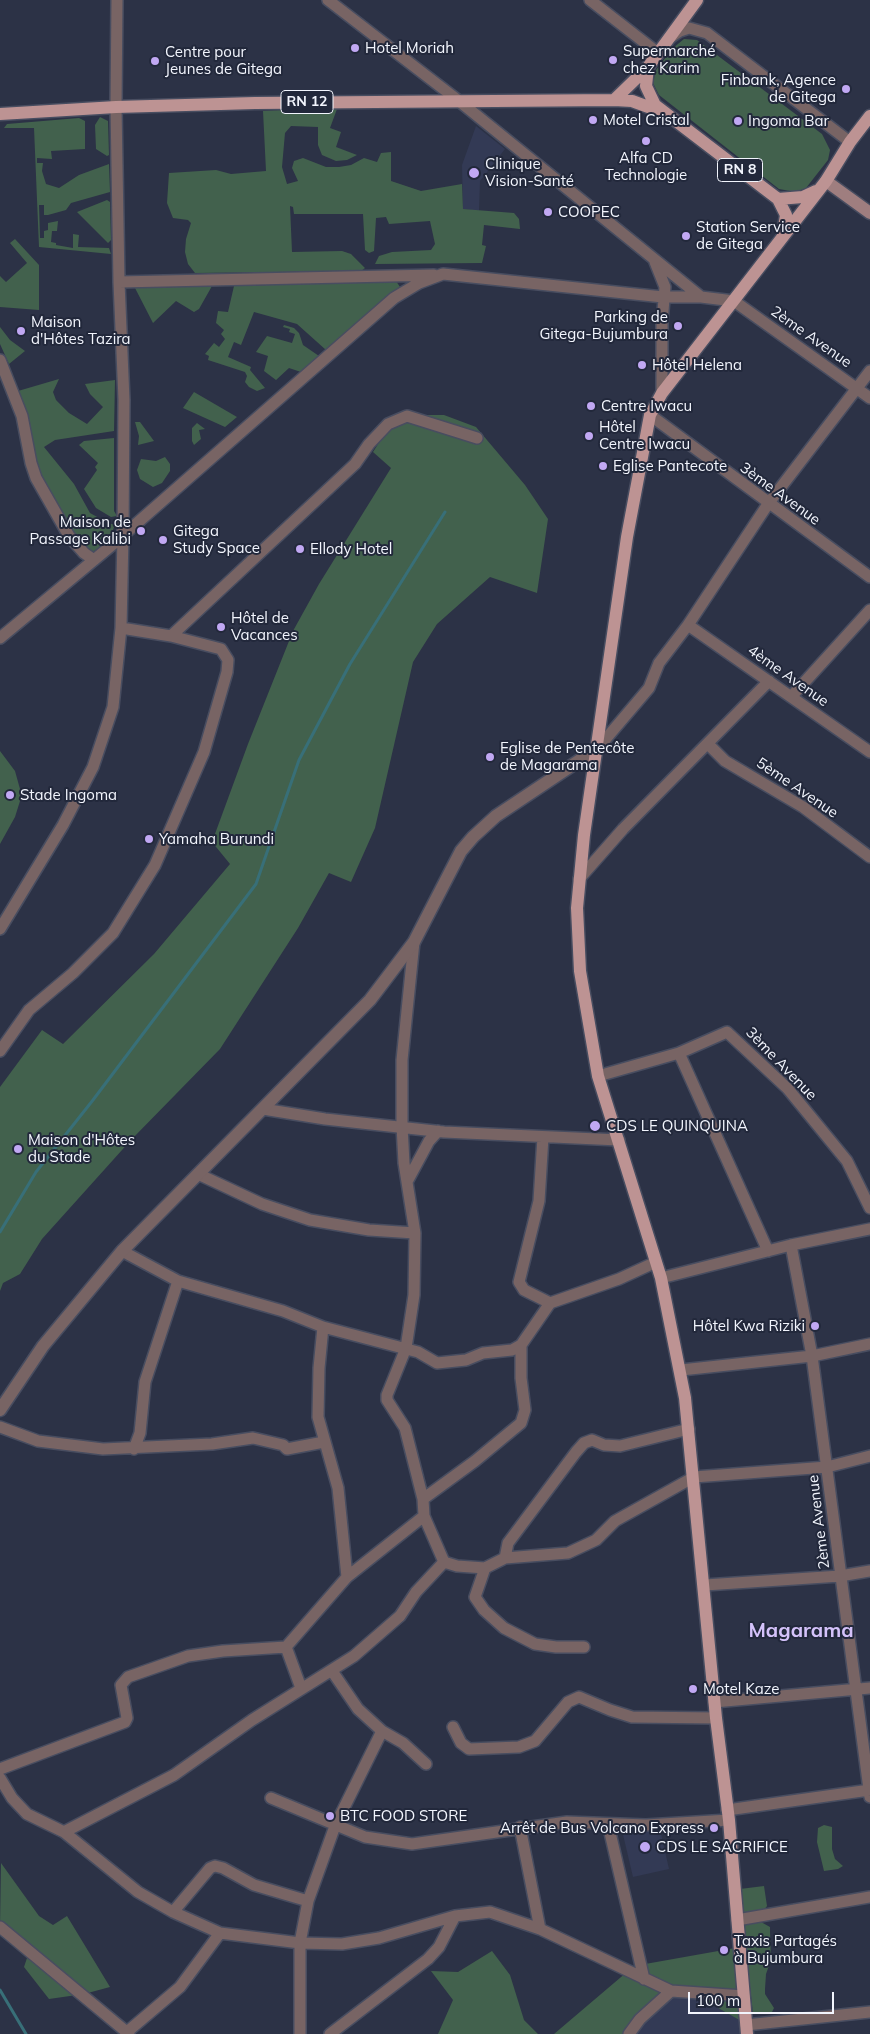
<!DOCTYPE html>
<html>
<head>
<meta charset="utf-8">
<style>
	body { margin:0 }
	#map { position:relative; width:870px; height:2034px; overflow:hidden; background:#2c3246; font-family:Mulish,sans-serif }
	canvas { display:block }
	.scale { position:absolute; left:688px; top:1992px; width:146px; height:22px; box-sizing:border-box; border:2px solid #f2f5fd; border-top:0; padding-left:6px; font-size:15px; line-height:18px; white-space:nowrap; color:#f2f5fd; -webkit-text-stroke:4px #22283b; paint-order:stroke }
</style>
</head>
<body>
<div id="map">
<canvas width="870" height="2034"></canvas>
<div class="scale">100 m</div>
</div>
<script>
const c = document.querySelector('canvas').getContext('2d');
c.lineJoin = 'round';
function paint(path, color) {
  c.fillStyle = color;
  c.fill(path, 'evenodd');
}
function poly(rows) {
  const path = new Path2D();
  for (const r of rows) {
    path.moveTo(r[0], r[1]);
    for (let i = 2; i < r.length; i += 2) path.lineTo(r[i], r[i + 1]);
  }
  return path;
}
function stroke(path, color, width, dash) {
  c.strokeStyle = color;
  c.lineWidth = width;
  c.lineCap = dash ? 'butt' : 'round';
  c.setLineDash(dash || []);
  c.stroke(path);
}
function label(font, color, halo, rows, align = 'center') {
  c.font = font + ' Mulish,sans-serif';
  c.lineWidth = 4;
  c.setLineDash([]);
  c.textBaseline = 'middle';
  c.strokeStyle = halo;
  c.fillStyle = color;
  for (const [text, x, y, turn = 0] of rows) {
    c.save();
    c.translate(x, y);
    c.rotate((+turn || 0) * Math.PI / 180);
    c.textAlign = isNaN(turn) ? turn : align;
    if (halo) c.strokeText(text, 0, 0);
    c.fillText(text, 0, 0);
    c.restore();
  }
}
const built = poly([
	[476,126,505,149,480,181,479,211,463,209,462,165],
	[659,1825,669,1869,633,1877,621,1826],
	[681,1994,706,2001,741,2021,742,2034,632,2034,651,2011]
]);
const green = poly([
	[684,39,697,40,822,134,830,150,828,160,806,188,796,192,779,189,659,95,653,83,656,70,673,48],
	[330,108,337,109,330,128,341,132,336,147,357,155,347,160,336,161,322,155,318,145,318,127,291,126,285,133,282,167,287,184,298,181,292,168,294,161,303,158,326,167,339,167,351,165,364,158,377,162,381,153,391,152,391,181,421,191,462,184,463,209,514,213,519,219,520,229,484,225,482,245,486,246,482,263,375,264,379,256,392,252,431,250,435,244,430,221,389,224,386,217,376,218,374,251,369,253,365,250,363,214,294,214,293,207,290,206,292,252,342,251,351,254,365,268,361,271,195,273,188,264,185,252,186,239,191,223,188,220,173,218,167,203,169,173,216,170,231,174,266,171,263,111],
	[100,117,108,121,109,155,107,156,96,149,95,125],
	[79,118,85,121,85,149,51,151,52,159,37,158,37,163,43,163,42,171,46,184,59,188,79,175,109,164,110,192,71,203,66,210,48,215,44,215,44,205,39,205,40,238,44,238,44,231,48,230,48,223,58,221,57,231,52,231,51,242,56,243,56,245,73,248,73,234,79,235,78,247,109,248,111,254,39,247,34,128,4,128,7,124],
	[107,200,110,202,111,240,108,243,77,212],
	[15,239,39,265,39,310,0,307,0,276,6,282,27,263,10,243],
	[396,281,400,287,326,350,297,324,254,312,241,345,234,342,228,357,251,367,250,370,265,388,257,391,249,387,245,382,247,376,245,372,208,360,209,356,205,354,214,343,219,347,225,339,221,334,224,330,216,323,218,311,228,312,234,286],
	[212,286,199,309,194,312,176,301,153,323,135,288],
	[284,325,294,328,299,333,303,345,319,356,301,372,289,368,276,380,264,371,268,356,256,352,267,336,292,343,295,334,289,332,290,329,283,327],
	[0,327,10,340,25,351,9,364,0,344],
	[59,379,53,392,56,400,69,413,87,424,103,407,90,394,85,384,115,380,114,431,55,440,44,447,74,484,90,513,110,524,115,524,110,539,93,552,90,553,79,544,37,469,26,414,18,391],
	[194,392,237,417,225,427,183,408],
	[413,415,444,415,476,427,525,485,548,519,537,593,490,577,437,624,413,662,375,828,351,882,329,873,298,928,220,1049,131,1140,42,1239,20,1274,3,1283,0,1291,0,1087,42,1030,63,1044,154,954,230,864,212,842,248,744,293,631,319,584,391,468,373,452,387,430],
	[135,422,140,422,154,441,138,445,139,436],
	[197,423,205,429,199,430,201,439,194,445,192,441,192,428],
	[114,438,114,511,117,516,111,517,96,508,84,489,97,470,95,467,98,463,79,445,84,441],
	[165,457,170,464,170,471,162,483,153,487,140,479,137,470,141,459,156,461],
	[0,751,15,771,20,789,20,801,15,817,0,844],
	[824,1825,832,1827,832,1849,835,1859,843,1866,838,1869,824,1871,817,1842,818,1828],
	[1,1863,39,1916,53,1925,67,1916,110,1987,84,1994,49,1999,24,1967,30,1949,0,1927],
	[764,1886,767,1906,764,1910,745,1913,742,1910,740,1889],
	[761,1922,770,1927,770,1931,771,1960,766,1974,765,1989,765,1994,774,2008,771,2014,753,2014,743,1923],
	[735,1948,741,2021,690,1992,681,1994,651,2011,632,2034,554,2034,634,1966],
	[492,1951,510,1975,524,2020,538,2034,438,2034,453,2000,431,1971,458,1972]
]);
const stream = poly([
	[0,1232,36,1172,93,1100,256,884,299,760,350,664,445,512],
	[0,1990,26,2034]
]);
const minor = poly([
	[328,0,459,101,701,297,734,301,870,398],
	[590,0,658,53],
	[671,37,680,31,689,28,707,33,850,142],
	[655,262,665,287,662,323,662,393],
	[119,282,434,275],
	[0,360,22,416,31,463,36,478,69,536,84,553,94,560],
	[650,415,870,577],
	[688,625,870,752],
	[171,636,355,464,369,444,388,424,407,416,477,438],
	[0,638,112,545,394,298,419,283,443,274,663,297,701,297],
	[791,697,870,610],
	[708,744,725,761,803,807,870,857],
	[598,748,649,688,659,663,688,625,768,504,870,371],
	[579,879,623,829,769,681],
	[0,929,63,825,93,767,113,707,121,628,123,535,124,400,119,282,116,107,117,0],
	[0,1051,29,1010,73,973,113,933,155,865,204,752,227,672,228,660,221,649,171,636,121,628],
	[679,1053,768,1251],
	[598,1076,679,1053,727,1032,788,1089,847,1161,870,1208],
	[263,1109,325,1119,444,1132,619,1140],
	[543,1137,539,1201,519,1282,524,1290,550,1303],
	[198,1174,262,1204,310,1220,369,1230,415,1233],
	[408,1180,429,1141,438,1131],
	[791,1245,812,1356,870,1797],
	[122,1251,178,1281,283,1311,323,1327,418,1352,437,1363,466,1360,483,1353,512,1350,521,1345,521,1378,525,1410,521,1423,475,1461,423,1499],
	[661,1278,791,1245,870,1229],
	[323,1327,319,1368,318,1417,338,1488,347,1577],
	[521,1345,550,1303,619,1279,656,1262],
	[681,1370,812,1356,870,1344],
	[0,1427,38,1441,103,1449,212,1444,253,1438,283,1445,287,1449,324,1442],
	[134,1449,140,1433,145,1382,178,1281],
	[505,1558,568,1553,596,1540,615,1521,694,1477,827,1467,870,1456],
	[444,1562,457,1566,485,1568,505,1558,508,1543,576,1452,584,1443,592,1440,604,1445,620,1446,689,1429],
	[485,1568,475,1597,484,1610,504,1628,535,1644,556,1647,584,1647],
	[705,1585,840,1576,870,1571],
	[286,1647,301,1688],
	[332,1671,358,1709,382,1731,403,1743,426,1764],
	[714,1702,870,1688],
	[453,1727,461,1743,469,1749,519,1747,535,1741,568,1702,579,1697,610,1710,632,1717,716,1718],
	[0,1769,125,1722,127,1718,121,1685,128,1677,188,1656,223,1651,286,1647,347,1577,424,1516],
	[0,1778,12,1798,27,1814,64,1832,138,1892,173,1912,220,1933,300,1943,342,1944,379,1938,455,1916,490,1912,540,1929,671,1991],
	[271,1798,365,1837,412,1844,567,1822,646,1825,729,1820],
	[727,1810,870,1790],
	[608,1824,644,1979],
	[520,1827,540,1929],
	[64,1832,174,1775,252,1720,354,1656,400,1616,416,1592,444,1562,424,1516,423,1499,405,1428,387,1400,387,1395,406,1348,414,1295,415,1233,404,1163,402,1126,402,1060,414,942],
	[173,1912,210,1868,215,1866,223,1868,254,1885,308,1901],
	[737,1920,870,1897],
	[0,1927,129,2034],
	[746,2025,870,2012],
	[127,2032,180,1987,220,1933],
	[300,2034,300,1943,308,1901,335,1826,382,1731],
	[330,2034,428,1959,439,1947,455,1916],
	[629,2034,640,2019,671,1991,744,1996]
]);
const tertiary = poly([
	[0,1410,43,1346,122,1251,370,1000,414,942,461,851,473,837,496,816,598,748]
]);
const secondary = poly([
	[826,181,870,213]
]);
const primary = poly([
	[648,67,646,86,655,105,778,199,803,197,816,191],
	[614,100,648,67,697,0],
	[0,114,116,107,255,103,614,100,632,101,665,113],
	[778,199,786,215,783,234],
	[747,2034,729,1820,716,1718,685,1398,661,1278,598,1076,580,971,577,908,584,835,627,537,650,415,662,393,826,181,850,142,870,116]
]);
const markers = [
	[355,48,5,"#c1a8f3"],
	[613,60,5,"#c1a8f3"],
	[155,61,5,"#c1a8f3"],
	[846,89,5,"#c1a8f3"],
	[593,120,5,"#c1a8f3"],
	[738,121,5,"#c1a8f3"],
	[646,141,5,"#c1a8f3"],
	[474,173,6,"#c1a8f3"],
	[548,212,5,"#c1a8f3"],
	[686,236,5,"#c1a8f3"],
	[678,326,5,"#c1a8f3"],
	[21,331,5,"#c1a8f3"],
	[642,365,5,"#c1a8f3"],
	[591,406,5,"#c1a8f3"],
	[589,436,5,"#c1a8f3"],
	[603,466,5,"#c1a8f3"],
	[141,531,5,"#c1a8f3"],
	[163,540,5,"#c1a8f3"],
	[300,549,5,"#c1a8f3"],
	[221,627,5,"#c1a8f3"],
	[490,757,5,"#c1a8f3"],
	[10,795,5,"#c1a8f3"],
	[149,839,5,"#c1a8f3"],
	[595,1126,6,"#c1a8f3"],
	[18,1149,5,"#c1a8f3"],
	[815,1326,5,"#c1a8f3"],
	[693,1689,5,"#c1a8f3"],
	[330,1816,5,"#c1a8f3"],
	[714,1828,5,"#c1a8f3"],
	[645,1847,6,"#c1a8f3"],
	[724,1950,5,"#c1a8f3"]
];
const shields = [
	[307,102,52],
	[740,170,45]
];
const shieldNames = [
	["RN 12",307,102],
	["RN 8",740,170]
];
const poiNames = [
	["Hotel Moriah",365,48],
	["Supermarché",623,51],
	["chez Karim",623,68],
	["Centre pour",165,52],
	["Jeunes de Gitega",165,69],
	["Finbank, Agence",836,80,"right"],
	["de Gitega",836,97,"right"],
	["Motel Cristal",603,120],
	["Ingoma Bar",748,121],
	["Alfa CD",646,158,"center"],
	["Technologie",646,175,"center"],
	["Clinique",485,164],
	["Vision-Santé",485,181],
	["COOPEC",558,212],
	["Station Service",696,227],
	["de Gitega",696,244],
	["Parking de",668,317,"right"],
	["Gitega-Bujumbura",668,334,"right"],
	["Maison",31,322],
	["d'Hôtes Tazira",31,339],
	["Hôtel Helena",652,365],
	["Centre Iwacu",601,406],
	["Hôtel",599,427],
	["Centre Iwacu",599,444],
	["Eglise Pantecote",613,466],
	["Maison de",131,522,"right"],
	["Passage Kalibi",131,539,"right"],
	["Gitega",173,531],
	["Study Space",173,548],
	["Ellody Hotel",310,549],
	["Hôtel de",231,618],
	["Vacances",231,635],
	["Eglise de Pentecôte",500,748],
	["de Magarama",500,765],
	["Stade Ingoma",20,795],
	["Yamaha Burundi",159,839],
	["CDS LE QUINQUINA",606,1126],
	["Maison d'Hôtes",28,1140],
	["du Stade",28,1157],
	["Hôtel Kwa Riziki",805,1326,"right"],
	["Motel Kaze",703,1689],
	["BTC FOOD STORE",340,1816],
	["Arrêt de Bus Volcano Express",704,1828,"right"],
	["CDS LE SACRIFICE",656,1847],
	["Taxis Partagés",734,1941],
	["à Bujumbura",734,1958]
];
const streetNames = [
	["2ème Avenue",811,337,35],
	["3ème Avenue",780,494,36],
	["4ème Avenue",788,676,35],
	["5ème Avenue",797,788,34],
	["3ème Avenue",781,1064,46],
	["2ème Avenue",819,1522,-97]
];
const districtNames = [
	["Magarama",801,1631]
];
paint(built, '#333a55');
paint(green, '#42614d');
stroke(stream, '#386f78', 3);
stroke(minor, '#484d60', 14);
stroke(tertiary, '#484d60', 15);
stroke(secondary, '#484d60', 15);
stroke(primary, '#484d60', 15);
stroke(minor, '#786464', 11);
stroke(tertiary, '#786464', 12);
stroke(secondary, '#9f7e7f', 12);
stroke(primary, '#bd9393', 12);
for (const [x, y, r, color] of markers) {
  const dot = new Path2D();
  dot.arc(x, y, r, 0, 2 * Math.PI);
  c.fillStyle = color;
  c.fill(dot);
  stroke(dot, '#22283b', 2);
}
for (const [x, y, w] of shields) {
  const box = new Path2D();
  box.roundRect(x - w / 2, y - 11.5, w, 23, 4);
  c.fillStyle = '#22283b';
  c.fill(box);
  stroke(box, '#f2f5fd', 1);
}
label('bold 14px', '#f2f5fd', null, shieldNames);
label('15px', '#f2f5fd', '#22283b', poiNames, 'left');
label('15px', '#f2f5fd', '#22283b', streetNames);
label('bold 20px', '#d4c2fa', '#22283b', districtNames);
</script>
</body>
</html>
